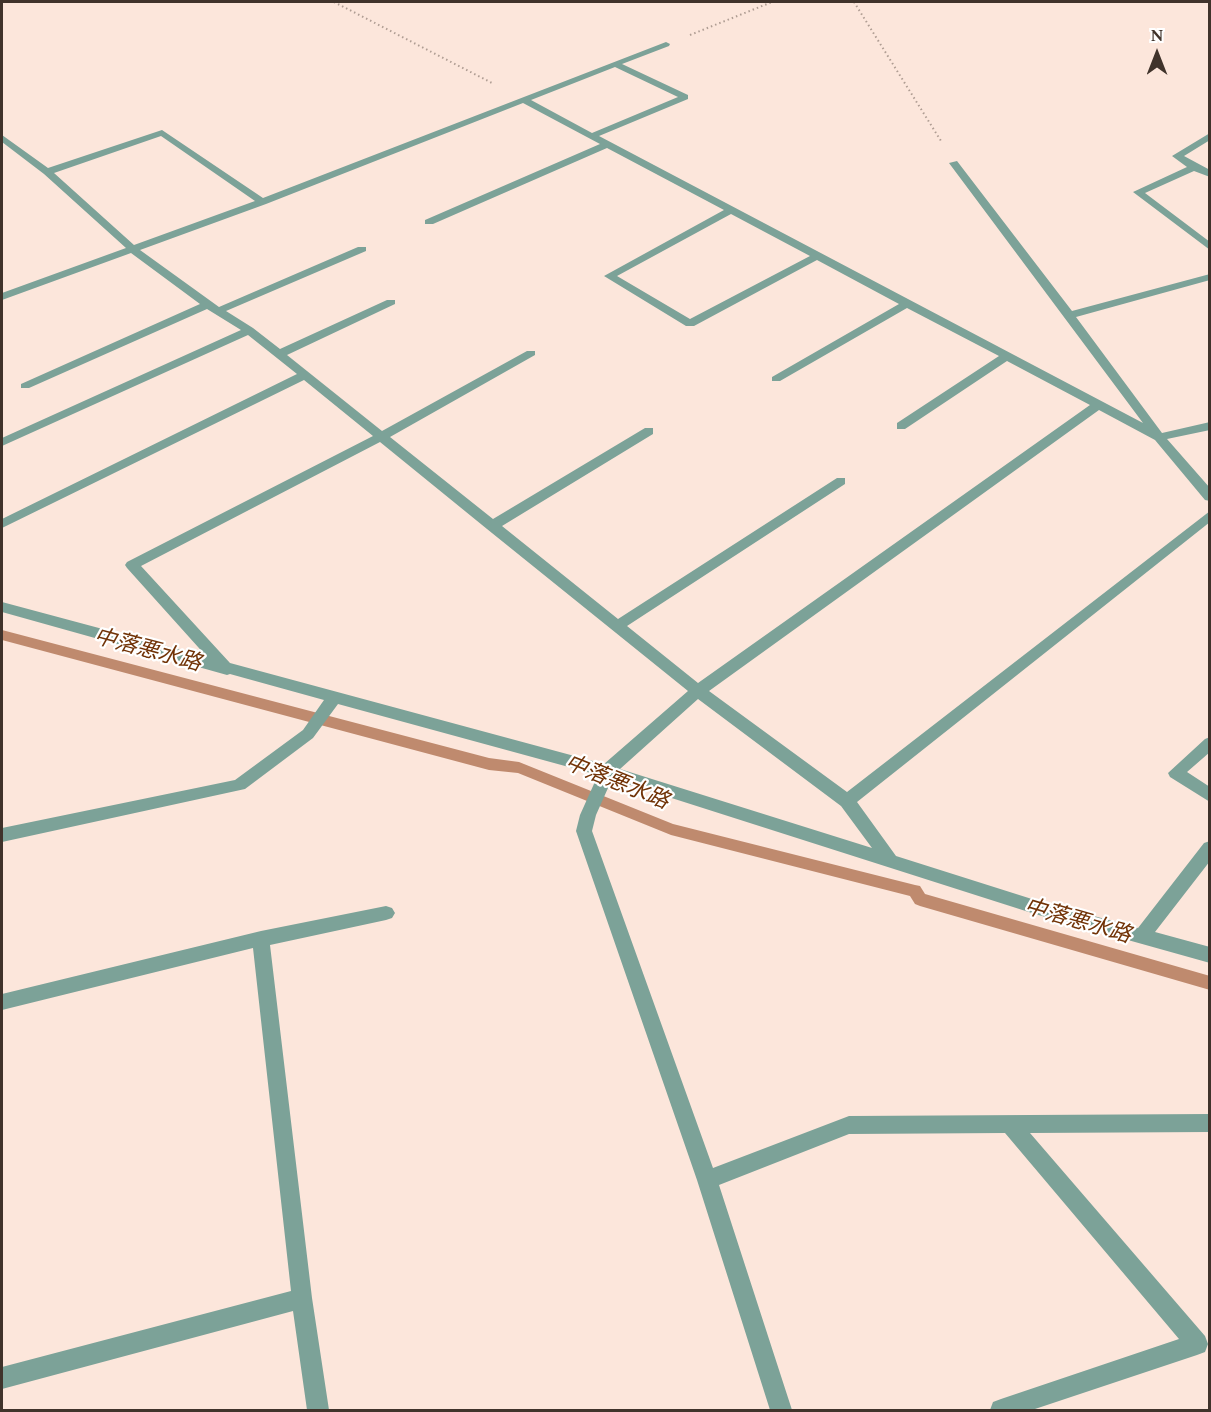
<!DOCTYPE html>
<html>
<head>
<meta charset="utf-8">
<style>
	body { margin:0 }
	#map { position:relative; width:1211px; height:1412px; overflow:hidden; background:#fce6db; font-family:Spectral,serif }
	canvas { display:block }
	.frame { position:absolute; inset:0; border:3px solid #40332b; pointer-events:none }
	.north { position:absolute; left:1127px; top:24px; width:60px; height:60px; -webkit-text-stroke:4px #fff; paint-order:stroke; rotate:0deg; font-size:16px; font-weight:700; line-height:24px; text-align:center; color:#40332b }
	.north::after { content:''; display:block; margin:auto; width:21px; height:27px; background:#40332b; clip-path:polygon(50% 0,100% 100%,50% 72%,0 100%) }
</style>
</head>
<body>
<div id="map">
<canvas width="1211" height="1412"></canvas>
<div class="frame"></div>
<div class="north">N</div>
</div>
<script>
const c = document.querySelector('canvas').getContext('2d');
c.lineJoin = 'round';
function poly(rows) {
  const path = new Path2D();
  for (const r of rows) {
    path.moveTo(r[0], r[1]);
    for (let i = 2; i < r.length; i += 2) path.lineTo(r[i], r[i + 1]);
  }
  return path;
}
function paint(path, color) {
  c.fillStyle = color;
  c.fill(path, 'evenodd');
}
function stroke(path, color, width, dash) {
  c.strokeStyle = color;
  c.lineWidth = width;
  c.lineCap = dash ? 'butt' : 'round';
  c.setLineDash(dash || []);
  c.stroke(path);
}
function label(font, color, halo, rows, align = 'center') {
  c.font = font + ' Spectral,"Noto Sans JP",serif';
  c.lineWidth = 4.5;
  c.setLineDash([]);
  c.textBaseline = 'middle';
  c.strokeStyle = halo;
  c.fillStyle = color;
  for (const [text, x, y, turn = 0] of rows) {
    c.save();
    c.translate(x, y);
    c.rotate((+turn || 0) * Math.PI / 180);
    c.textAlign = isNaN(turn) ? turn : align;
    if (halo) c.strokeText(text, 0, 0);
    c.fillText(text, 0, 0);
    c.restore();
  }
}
const stream = poly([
	[2,630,489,758,519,762,673,824,915,885,920,886,925,894,1210,976,1210,990,920,906,915,904,910,896,671,835,518,773,489,770,2,640,2,630]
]);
const path = poly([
	[334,2,492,83],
	[854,2,941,141],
	[690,35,772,2]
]);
const minor = poly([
	[666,42,670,44,669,46,622,64,688,95,688,99,599,136,1143,423,949,163,957,161,1072,311,1210,274,1210,280,1076,317,1162,433,1210,422,1210,430,1167,439,1210,488,1210,501,1205,500,1155,440,1099,410,709,691,847,792,1210,511,1210,522,857,802,896,856,1035,900,1138,928,1204,843,1210,841,1210,861,1155,932,1210,947,1210,963,1035,914,612,779,596,815,592,831,713,1168,849,1116,1210,1114,1210,1132,1030,1133,1205,1336,1208,1344,1205,1352,1197,1355,1032,1410,990,1410,993,1402,1001,1399,1179,1339,1005,1133,849,1134,719,1185,792,1410,770,1410,697,1180,576,831,580,815,598,775,338,704,313,738,245,789,2,842,2,828,235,780,303,730,324,700,230,674,227,675,2,612,2,602,207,657,127,568,125,565,127,562,373,436,304,380,2,528,2,519,297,374,248,335,2,446,2,438,241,330,207,309,29,388,21,388,21,384,200,304,131,253,2,300,2,293,126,248,44,174,2,142,2,135,48,168,162,130,263,198,666,42],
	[615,67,678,97,592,133,531,100,615,67],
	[523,103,600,144,425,220,425,224,433,224,607,148,724,210,604,276,686,326,694,326,817,260,899,304,772,377,772,381,780,381,907,308,999,356,897,423,897,429,905,429,1007,361,1090,405,698,683,627,626,845,484,845,478,837,478,618,619,502,526,653,434,653,428,645,428,493,519,390,437,535,355,535,351,527,351,382,431,287,355,395,304,395,300,387,300,280,349,253,328,226,311,366,251,366,247,358,247,219,307,140,250,266,204,523,103],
	[161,136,255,201,134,245,54,173,161,136],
	[731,214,810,256,690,319,617,276,731,214],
	[380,442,487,529,688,691,604,764,230,663,141,566,380,442],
	[698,699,841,806,872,848,620,769,698,699],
	[1210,133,1210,140,1184,156,1210,170,1210,177,1194,171,1145,193,1210,242,1210,250,1133,192,1187,167,1172,156,1210,133],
	[1210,737,1210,752,1187,772,1210,787,1210,802,1170,777,1168,773,1205,739,1210,737],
	[386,906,392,908,395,913,392,918,386,920,270,945,312,1298,329,1410,307,1410,293,1311,2,1389,2,1367,291,1291,253,948,2,1010,2,994,261,931,386,906]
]);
const waterNames = [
	["中落悪水路",147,652,15],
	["中落悪水路",616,784,22],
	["中落悪水路",1077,923,16]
];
paint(stream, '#bf8a6e');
stroke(path, '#af9d93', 2, [1.5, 3]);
paint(minor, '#7ca298');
label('italic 22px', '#713307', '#fff', waterNames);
</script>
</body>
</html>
